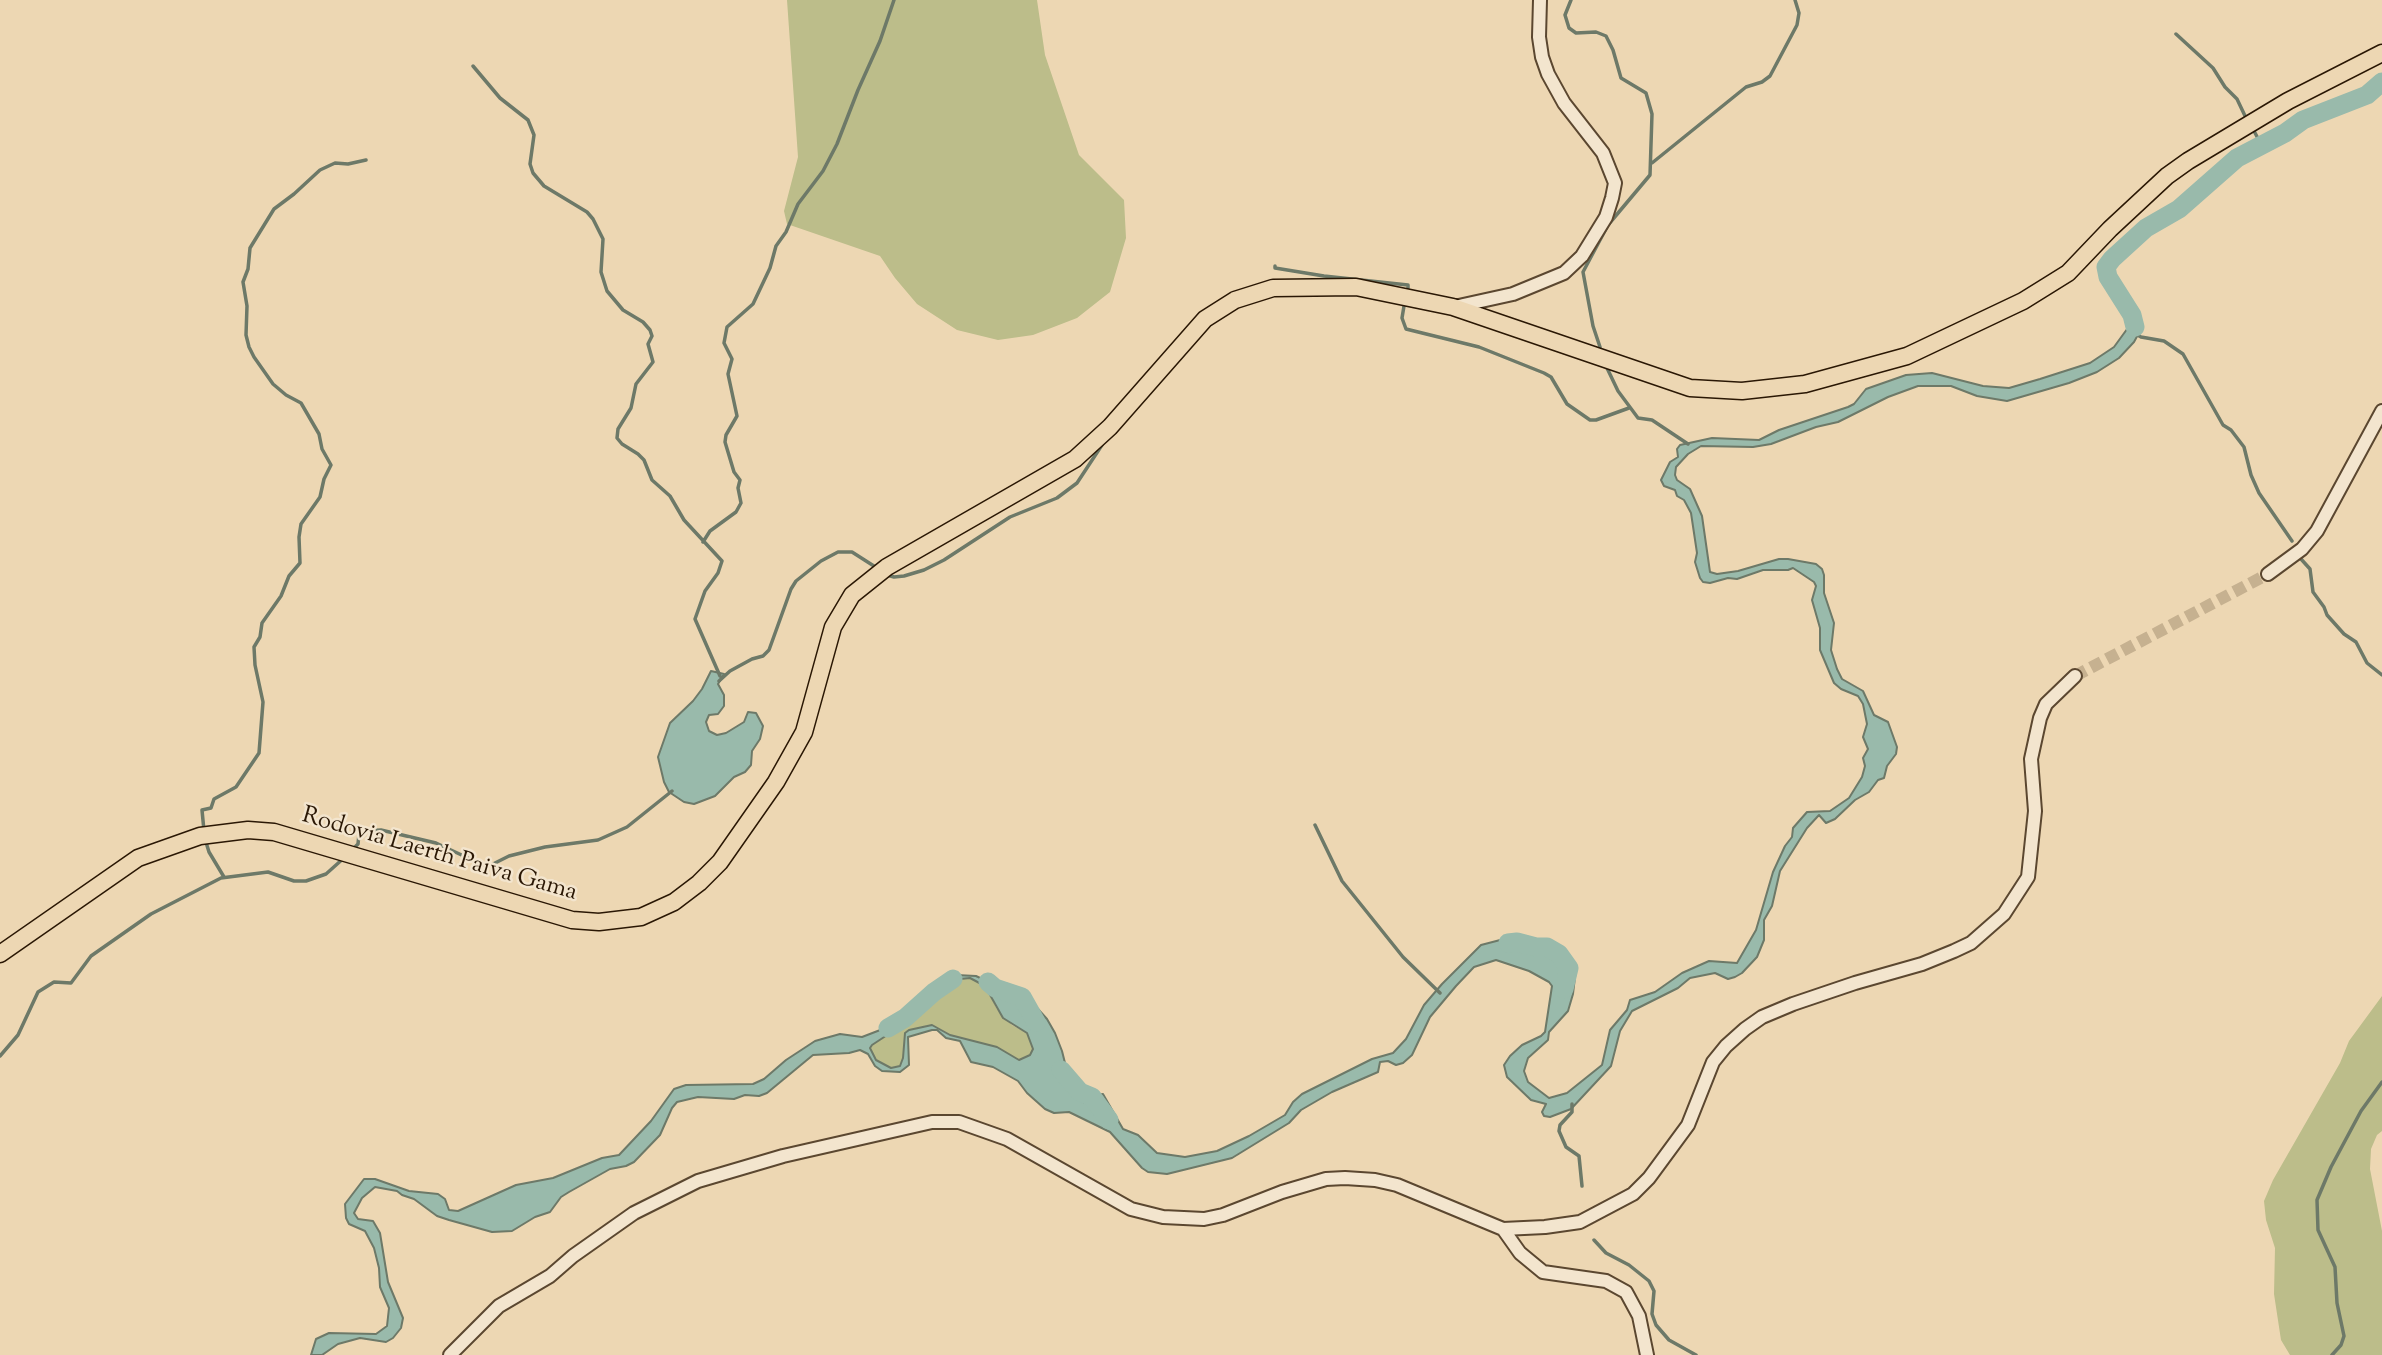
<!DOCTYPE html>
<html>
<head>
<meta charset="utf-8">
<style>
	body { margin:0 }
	canvas { display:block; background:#edd7b3 }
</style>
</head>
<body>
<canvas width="2382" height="1355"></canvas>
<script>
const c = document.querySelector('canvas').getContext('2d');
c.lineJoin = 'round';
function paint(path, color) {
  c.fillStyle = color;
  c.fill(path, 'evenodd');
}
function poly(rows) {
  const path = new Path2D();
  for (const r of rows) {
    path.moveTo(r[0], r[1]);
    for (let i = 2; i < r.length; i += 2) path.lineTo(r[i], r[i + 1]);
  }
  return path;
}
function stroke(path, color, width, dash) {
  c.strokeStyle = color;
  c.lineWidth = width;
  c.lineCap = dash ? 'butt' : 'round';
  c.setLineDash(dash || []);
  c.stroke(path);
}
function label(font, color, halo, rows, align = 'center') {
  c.font = font + ' "Sorts Mill Goudy",serif';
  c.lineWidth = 5;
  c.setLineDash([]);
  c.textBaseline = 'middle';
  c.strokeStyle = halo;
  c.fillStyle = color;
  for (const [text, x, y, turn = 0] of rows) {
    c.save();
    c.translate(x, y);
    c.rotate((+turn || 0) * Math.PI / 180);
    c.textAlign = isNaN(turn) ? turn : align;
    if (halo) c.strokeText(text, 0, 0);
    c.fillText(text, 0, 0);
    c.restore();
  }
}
const green = poly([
	[787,0,1037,0,1045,55,1079,155,1124,200,1126,238,1110,292,1077,318,1033,335,998,340,957,330,917,304,895,278,880,256,787,224,784,211,798,157],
	[970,978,985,986,997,1009,1012,1025,1027,1033,1033,1049,1030,1055,1019,1060,997,1047,950,1035,932,1025,909,1030,905,1033,903,1057,900,1066,891,1068,876,1060,869,1048,872,1045,906,1022,914,1007,946,985,960,979],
	[2382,996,2382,1131,2377,1135,2371,1149,2370,1169,2382,1231,2382,1355,2290,1355,2281,1340,2274,1294,2275,1248,2266,1220,2264,1201,2273,1180,2340,1063,2349,1041]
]);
const water = poly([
	[2127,304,2136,310,2140,323,2140,331,2134,342,2119,358,2097,372,2069,383,2007,401,1977,396,1951,386,1918,386,1888,397,1838,422,1816,427,1771,444,1753,447,1701,446,1688,454,1676,467,1675,475,1677,480,1690,489,1702,516,1710,572,1717,574,1738,571,1779,559,1788,559,1816,564,1822,569,1824,575,1824,593,1834,623,1831,650,1837,669,1842,679,1863,691,1874,715,1888,722,1897,747,1896,754,1887,766,1884,778,1878,780,1869,792,1855,800,1835,819,1826,823,1819,815,1807,828,1780,871,1772,906,1764,920,1764,940,1757,957,1742,973,1735,977,1728,979,1715,973,1690,978,1678,988,1632,1011,1620,1031,1611,1066,1571,1109,1550,1117,1544,1116,1542,1112,1546,1104,1531,1100,1507,1077,1504,1065,1510,1056,1522,1045,1541,1036,1545,1032,1552,986,1549,982,1529,971,1496,960,1474,967,1456,986,1430,1017,1412,1055,1403,1063,1396,1065,1388,1061,1380,1062,1378,1072,1332,1092,1301,1110,1289,1123,1232,1158,1167,1174,1148,1172,1142,1168,1110,1132,1069,1112,1054,1113,1045,1109,1027,1093,1018,1081,993,1067,971,1062,960,1041,946,1038,937,1030,932,1030,908,1037,909,1065,900,1072,882,1071,875,1066,868,1054,860,1050,849,1053,813,1055,767,1093,759,1096,745,1095,734,1099,698,1097,677,1102,672,1108,660,1135,634,1162,626,1166,610,1169,569,1192,561,1197,550,1212,535,1217,512,1231,492,1232,449,1220,437,1216,414,1199,402,1195,397,1191,375,1187,362,1198,354,1213,358,1219,373,1221,380,1233,388,1282,403,1318,401,1328,393,1338,386,1342,360,1338,338,1344,322,1355,311,1355,316,1339,329,1333,376,1334,387,1326,389,1308,380,1287,379,1268,374,1248,365,1231,349,1224,346,1218,345,1204,364,1179,375,1179,409,1191,438,1194,445,1199,449,1210,458,1211,516,1185,553,1178,602,1158,619,1155,651,1121,674,1089,686,1085,753,1084,764,1079,786,1060,815,1041,840,1034,862,1037,888,1027,905,1015,919,996,932,986,956,975,976,976,1005,990,1012,997,1026,1000,1038,1009,1047,1019,1055,1033,1062,1051,1066,1067,1083,1102,1091,1104,1098,1095,1103,1094,1123,1129,1138,1135,1157,1153,1185,1157,1217,1151,1249,1136,1285,1115,1293,1102,1302,1094,1372,1059,1393,1053,1406,1039,1424,1005,1442,984,1481,945,1504,939,1520,940,1546,952,1555,961,1568,965,1574,964,1576,969,1573,994,1568,1011,1549,1032,1548,1040,1528,1058,1524,1071,1528,1082,1549,1098,1567,1093,1602,1065,1610,1030,1627,1010,1630,1000,1655,992,1682,973,1709,961,1737,963,1756,930,1773,872,1785,846,1792,837,1793,828,1807,812,1830,811,1849,798,1862,777,1865,766,1863,758,1868,749,1863,737,1867,724,1863,704,1858,696,1841,689,1834,683,1820,650,1820,628,1812,600,1816,586,1814,582,1793,568,1788,570,1763,570,1737,579,1728,578,1710,583,1703,582,1700,578,1695,562,1697,553,1691,513,1684,500,1677,496,1675,490,1664,486,1661,480,1670,462,1678,457,1677,449,1680,445,1712,438,1759,440,1779,430,1848,407,1854,404,1866,389,1906,375,1932,373,1983,386,2009,388,2040,379,2090,363,2114,347,2130,325,2121,306,2127,304],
	[970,978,985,986,1003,1018,1027,1033,1033,1049,1030,1055,1019,1060,997,1047,950,1035,932,1025,909,1030,905,1033,903,1058,900,1066,891,1068,876,1060,870,1048,872,1045,904,1024,914,1007,946,985,960,979,970,978],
	[711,671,724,674,718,684,724,695,724,706,718,714,709,715,706,722,709,731,717,735,726,733,744,722,748,712,756,713,763,726,760,739,752,751,751,765,745,772,734,777,715,796,694,804,684,802,669,792,664,782,658,757,670,723,693,701,702,689,711,671]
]);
const stream = poly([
	[1571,0,1565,15,1569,28,1576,33,1596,32,1606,36,1613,50,1621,78,1646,93,1652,114,1650,175,1608,225,1583,272,1593,326,1600,347],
	[2176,34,2213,68,2225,87,2237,99,2246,118],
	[473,66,500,98,528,120,534,135,530,164,533,173,544,186,587,212,593,219,603,239,601,272,607,291,623,310,643,322,650,330,652,336,648,344,653,362,636,384,631,408,618,429,617,438,622,444,638,454,644,460,652,480,670,496,684,520,722,561,718,573,705,591,695,619,720,676],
	[2254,131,2262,146],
	[1652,163,1746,87,1762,82,1770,76,1797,25,1799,13,1795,0],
	[1275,266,1275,268,1324,276,1408,285,1408,288],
	[1404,306,1402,318,1406,329,1479,347,1544,373,1551,377,1567,404,1590,420,1596,420,1629,408],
	[2134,333,2141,337,2164,341,2183,354,2223,425,2231,430,2244,447,2251,475,2259,493,2292,541],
	[1607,368,1618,391,1638,418,1652,420,1688,444],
	[703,542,710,531,736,512,741,503,738,488,740,480,734,472,725,442,726,435,737,416,728,374,732,359,724,343,727,327,753,304,770,268,776,246,786,232,798,204,823,171,837,144,858,90,880,41,894,0],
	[2301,559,2310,569,2313,592,2324,607,2327,615,2344,634,2356,642,2367,663,2382,675],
	[887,575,894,577,904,576,924,570,944,560,1010,517,1057,498,1077,483,1102,445],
	[719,681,730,671,752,659,763,656,769,650,791,589,796,581,821,561,838,552,852,552,877,568],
	[1315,825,1342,881,1403,957,1440,993],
	[204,831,202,810,211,808,214,799,236,787,259,753,263,702,255,665,254,647,260,637,262,623,281,596,289,576,300,563,299,537,301,524,320,497,324,479,331,465,322,449,319,434,301,403,286,395,273,384,254,357,249,347,246,335,247,306,243,282,248,269,250,248,274,209,294,194,320,170,335,163,348,164,366,160],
	[205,839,209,852,224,877],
	[353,849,358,844,359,834,362,831,381,830,436,843,485,866,489,866,509,856,545,847,598,840,627,827,672,791],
	[0,1056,18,1035,38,992,54,982,71,983,91,956,151,914,221,878,268,872,294,881,306,881,326,874,345,857],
	[1572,1104,1572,1112,1560,1125,1559,1131,1566,1147,1579,1156,1582,1186],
	[1594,1240,1606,1253,1629,1265,1649,1281,1654,1291,1652,1314,1656,1325,1669,1340,1696,1355],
	[2332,1355,2341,1345,2344,1336,2337,1303,2335,1267,2318,1230,2317,1200,2331,1167,2361,1111,2382,1082]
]);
const river = poly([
	[2135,327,2132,315,2108,277,2106,267,2112,259,2146,228,2179,209,2237,158,2285,133,2303,120,2367,95,2382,82],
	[1508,943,1517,942,1536,947,1547,947,1559,954,1569,968,1564,989],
	[988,982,995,988,1022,997,1036,1022],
	[888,1028,905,1018,934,992,953,979],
	[1061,1070,1080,1092,1092,1097,1109,1120]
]);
const minorTunnel = poly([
	[2075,676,2268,574]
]);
const minor = poly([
	[1454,307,1513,294,1564,273,1582,256,1606,217,1612,198,1615,183,1603,153,1564,103,1548,74,1542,57,1539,37,1540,0],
	[2268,574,2302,549,2317,531,2382,411],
	[1503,1229,1520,1253,1543,1272,1606,1281,1626,1292,1639,1316,1647,1355],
	[450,1355,499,1306,550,1276,573,1256,634,1213,698,1181,783,1156,932,1122,959,1122,1007,1139,1131,1209,1163,1217,1204,1219,1223,1215,1282,1192,1326,1179,1345,1178,1375,1180,1397,1185,1503,1229,1545,1227,1580,1222,1633,1194,1649,1178,1688,1125,1713,1062,1726,1046,1745,1029,1762,1017,1793,1004,1855,983,1922,964,1954,951,1971,943,2004,914,2028,877,2035,811,2031,759,2040,718,2046,704,2075,676]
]);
const major = poly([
	[0,954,138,858,200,836,248,830,274,832,572,920,599,922,641,917,674,902,699,883,720,862,776,782,804,732,833,627,852,595,887,567,1075,459,1110,427,1205,319,1235,300,1273,288,1356,287,1453,307,1690,388,1742,391,1805,384,1907,356,2023,301,2068,273,2110,229,2167,176,2188,161,2288,101,2382,53]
]);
const streetNames = [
	["Rodovia Laerth Paiva Gama",439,856,16]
];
paint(green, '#bcbd8a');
paint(water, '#99baab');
stroke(water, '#6d7968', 2);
stroke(stream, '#6d7968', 3.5);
stroke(river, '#99baab', 19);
stroke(minorTunnel, '#c6b190', 12, [12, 6]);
stroke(minor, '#5b4730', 16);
stroke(major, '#2a1704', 19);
stroke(minor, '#f3e5ce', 12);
stroke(major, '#edd7b3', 16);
label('24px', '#2a1704', '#f3e5ce', streetNames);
</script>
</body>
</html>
